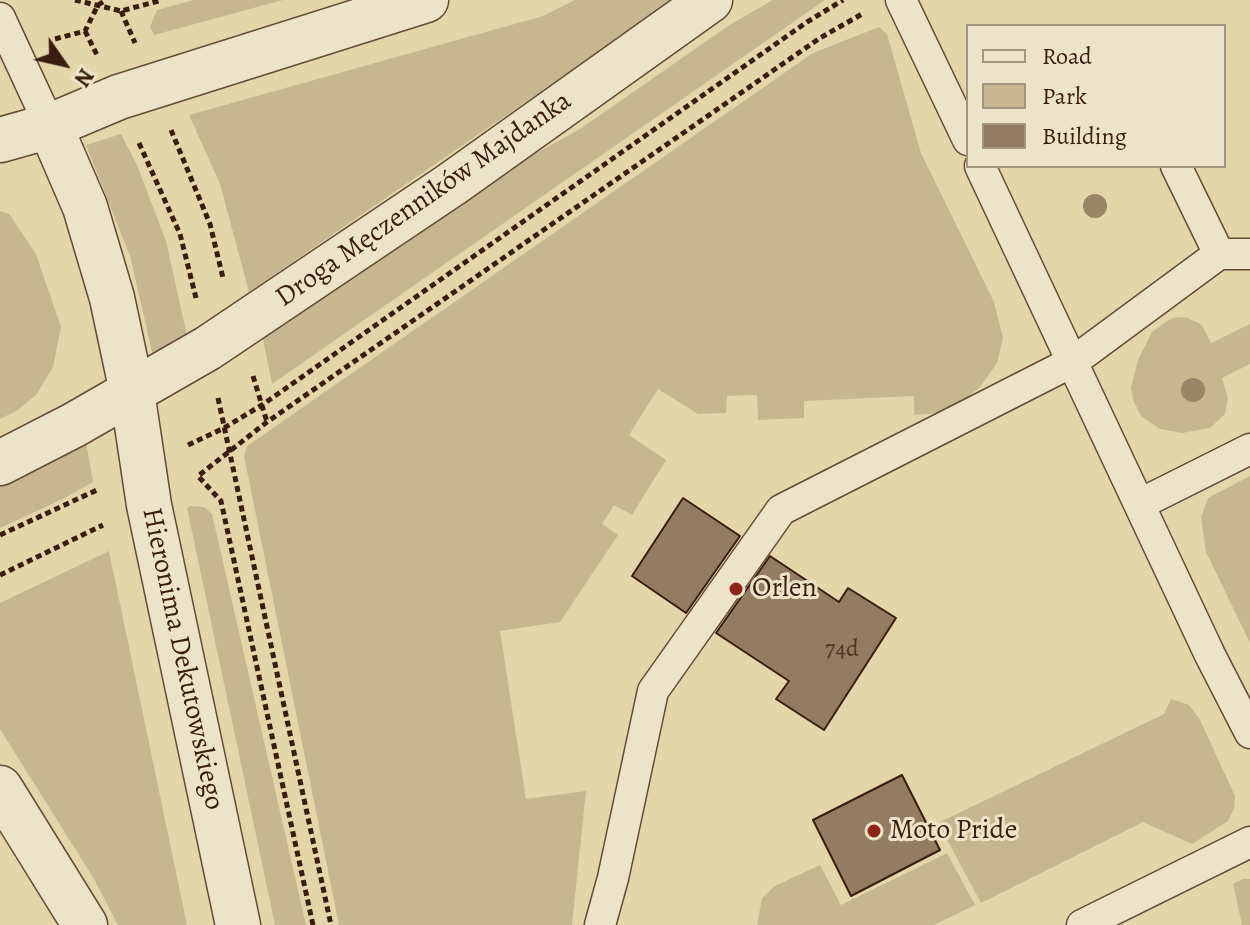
<!DOCTYPE html>
<html>
<head>
<meta charset="utf-8">
<style>
	body { margin:0 }
	#map { position:relative; width:1250px; height:925px; overflow:hidden; background:#e4d6ab; font-family:Alegreya,serif }
	canvas { display:block }
	.legend { position:absolute; left:966px; top:24px; width:260px; height:144px; box-sizing:border-box; background:#ede4c8; border:2px solid #a5947e; margin:0; padding:10px 14px; list-style:none; font-size:24px; color:#391d0e }
	.legend li { display:flex; align-items:center; gap:16px; height:40px }
	.legend b { width:40px; border:2px solid #a5947e }
	.north { position:absolute; left:24px; top:24px; width:80px; height:80px; -webkit-text-stroke:6px #ede4c8; paint-order:stroke; rotate:124deg; font-size:22px; font-weight:700; line-height:32px; text-align:center; color:#391d0e }
	.north::after { content:''; display:block; margin:auto; width:28px; height:36px; background:#391d0e; clip-path:polygon(50% 0,100% 100%,50% 72%,0 100%) }
</style>
</head>
<body>
<div id="map">
<canvas width="1250" height="925"></canvas>
<ul class="legend">
<li><b style="height:10px;background:#ede4c8"></b>Road</li>
<li><b style="height:22px;background:#c7b790"></b>Park</li>
<li><b style="height:22px;background:#927d60"></b>Building</li>
</ul>
<div class="north">N</div>
</div>
<script>
const c = document.querySelector('canvas').getContext('2d');
c.lineJoin = 'round';
function paint(path, color) {
  c.fillStyle = color;
  c.fill(path, 'evenodd');
}
function poly(rows) {
  const path = new Path2D();
  for (const r of rows) {
    path.moveTo(r[0], r[1]);
    for (let i = 2; i < r.length; i += 2) path.lineTo(r[i], r[i + 1]);
  }
  return path;
}
function stroke(path, color, width, dash) {
  c.strokeStyle = color;
  c.lineWidth = width;
  c.lineCap = dash ? 'butt' : 'round';
  c.setLineDash(dash || []);
  c.stroke(path);
}
function label(font, color, halo, rows, align = 'center') {
  c.font = font + ' Alegreya,serif';
  c.lineWidth = 6;
  c.setLineDash([]);
  c.textBaseline = 'middle';
  c.strokeStyle = halo;
  c.fillStyle = color;
  for (const [text, x, y, turn = 0] of rows) {
    c.save();
    c.translate(x, y);
    c.rotate((+turn || 0) * Math.PI / 180);
    c.textAlign = isNaN(turn) ? turn : align;
    if (halo) c.strokeText(text, 0, 0);
    c.fillText(text, 0, 0);
    c.restore();
  }
}
const green = poly([
	[194,0,283,0,154,35,150,27,157,10],
	[575,0,674,0,249,292,220,184,189,115,543,16],
	[773,0,825,0,272,384,262,334,491,178,580,129,731,24],
	[879,27,887,34,921,153,994,302,1003,338,997,363,980,387,956,406,941,413,914,415,914,396,804,401,804,418,758,420,757,395,727,396,726,413,698,414,658,389,629,435,666,460,632,515,614,505,602,524,618,535,560,622,500,631,526,799,586,791,572,925,339,925,244,456,247,446,813,53],
	[121,134,137,165,166,241,187,336,154,360,130,256,86,145],
	[0,211,9,214,36,254,61,327,53,367,37,394,18,410,0,419],
	[1178,317,1188,318,1202,325,1211,343,1250,324,1250,364,1222,378,1228,398,1225,414,1210,428,1182,433,1160,429,1141,416,1133,400,1131,388,1138,360,1152,332,1170,319],
	[86,442,93,482,65,498,0,528,0,486],
	[1250,476,1250,643,1206,552,1201,517,1208,498],
	[190,506,204,507,212,514,306,925,275,925,187,508],
	[109,551,187,925,118,925,94,879,0,729,0,603],
	[1171,699,1189,705,1200,720,1235,796,1234,809,1228,821,1192,844,1143,822,981,903,938,823,1164,714],
	[947,853,975,905,934,925,757,925,762,898,775,886,820,865,841,905],
	[1243,879,1250,879,1250,925,1242,925,1233,884]
]);
const building = poly([
	[683,498,740,536,686,613,632,576,683,498],
	[770,556,839,602,848,588,896,618,824,730,776,699,789,681,716,633,770,556],
	[902,775,940,850,851,896,813,820,902,775]
]);
const path = poly([
	[75,0,121,11,162,0],
	[121,11,135,43],
	[85,31,97,55],
	[55,39,85,31,98,5,106,0],
	[171,130,210,224,223,278],
	[139,143,180,234,196,298],
	[253,376,267,422],
	[218,398,331,925],
	[188,445,224,428,262,405,807,22,843,0],
	[0,535,97,490],
	[0,575,103,525],
	[313,925,221,501,198,476,267,422,820,38,862,14]
]);
const service = poly([
	[901,0,968,140],
	[0,18,50,126],
	[980,166,1210,655,1250,733],
	[1219,254,1250,254],
	[1140,504,1250,449],
	[600,925,613,878,653,691,781,510,1074,361,1219,254,1176,166],
	[1082,925,1250,842]
]);
const tertiary = poly([
	[50,126,85,207,112,298,132,392,149,505,238,925],
	[0,140,50,126,119,97,426,0],
	[0,463,74,425,208,348,452,184,710,0],
	[0,788,85,925]
]);
const trees = [
	[1095,206],
	[1193,390]
];
const markers = [
	[736,589,8,"#8f2418"],
	[874,831,8,"#8f2418"]
];
const numberNames = [
	["74d",842,650]
];
const streetNames = [
	["Droga Męczenników Majdanka",424,200,-35],
	["Hieronima Dekutowskiego",182,659,78]
];
const poiNames = [
	["Orlen",752,589],
	["Moto Pride",890,831]
];
paint(green, '#c7b790');
paint(building, '#927d60');
stroke(building, '#391d0e', 2);
stroke(service, '#644b35', 33);
stroke(tertiary, '#644b35', 47);
stroke(path, '#391d0e', 5, [6, 4]);
stroke(service, '#ede4c8', 30);
stroke(tertiary, '#ede4c8', 44);
c.fillStyle = '#998666';
for (const [x, y] of trees) {
  c.beginPath();
  c.arc(x, y, 12, 0, 2 * Math.PI);
  c.fill();
}
for (const [x, y, r, color] of markers) {
  const dot = new Path2D();
  dot.arc(x, y, r, 0, 2 * Math.PI);
  c.fillStyle = color;
  c.fill(dot);
  stroke(dot, '#ede4c8', 3);
}
label('24px', '#4f3522', null, numberNames);
label('28px', '#391d0e', '#ede4c8', streetNames);
label('28px', '#391d0e', '#ede4c8', poiNames, 'left');
</script>
</body>
</html>
